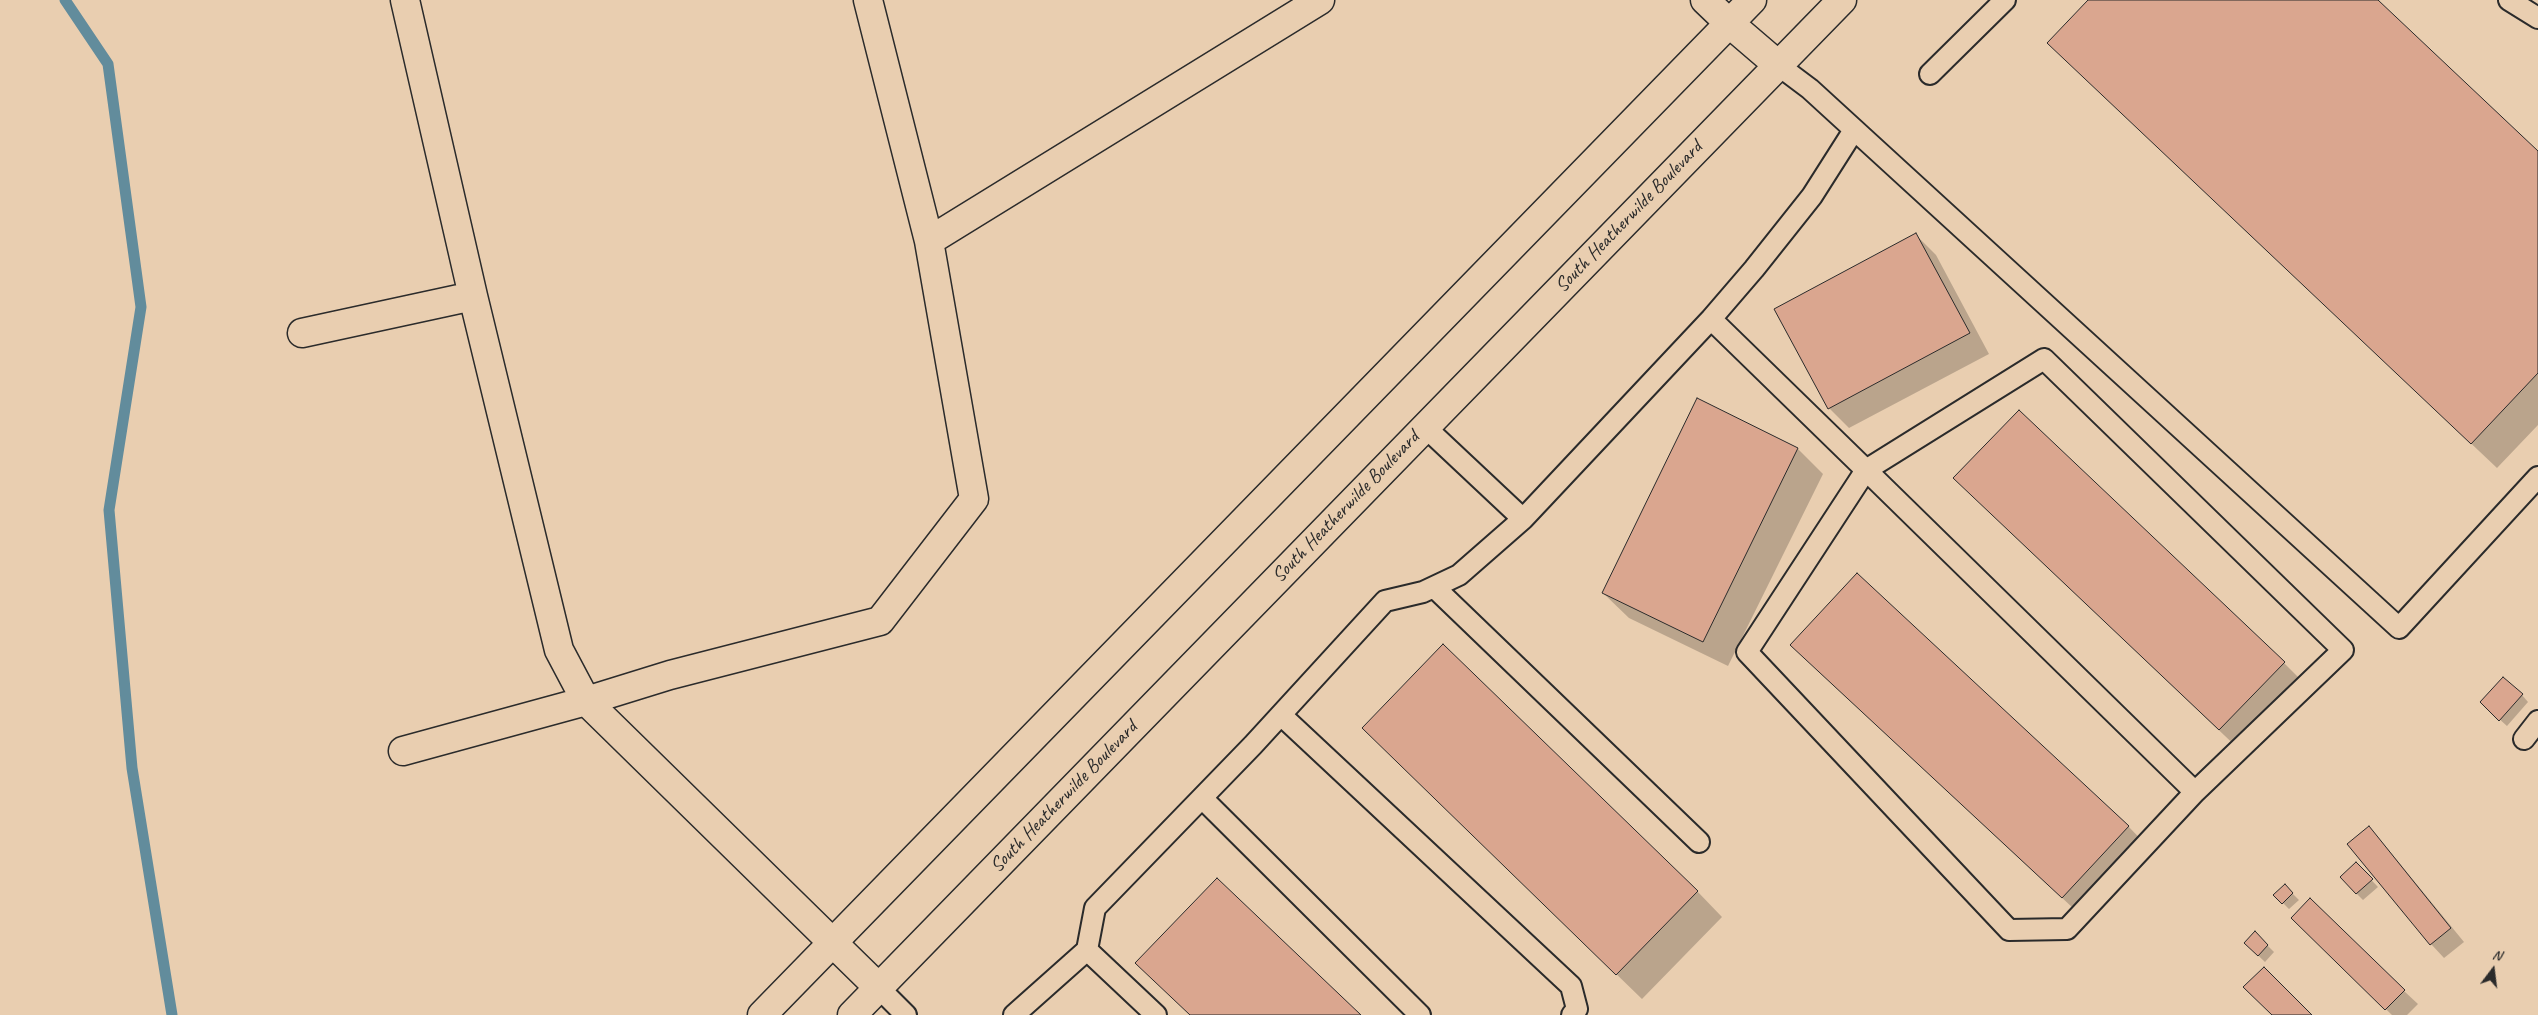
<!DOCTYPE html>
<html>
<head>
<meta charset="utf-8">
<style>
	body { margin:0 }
	#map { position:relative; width:2538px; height:1015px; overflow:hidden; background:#e9ceb0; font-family:Caveat,sans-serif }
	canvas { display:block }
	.north { position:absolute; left:2468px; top:945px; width:50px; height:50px; -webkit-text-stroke:4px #e9ceb0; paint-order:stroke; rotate:15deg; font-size:14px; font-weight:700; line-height:20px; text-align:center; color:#2b2b2b }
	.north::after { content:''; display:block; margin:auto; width:18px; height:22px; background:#2b2b2b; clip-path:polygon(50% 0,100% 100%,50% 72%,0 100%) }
</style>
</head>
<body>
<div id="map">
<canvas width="2538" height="1015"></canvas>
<div class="north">N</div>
</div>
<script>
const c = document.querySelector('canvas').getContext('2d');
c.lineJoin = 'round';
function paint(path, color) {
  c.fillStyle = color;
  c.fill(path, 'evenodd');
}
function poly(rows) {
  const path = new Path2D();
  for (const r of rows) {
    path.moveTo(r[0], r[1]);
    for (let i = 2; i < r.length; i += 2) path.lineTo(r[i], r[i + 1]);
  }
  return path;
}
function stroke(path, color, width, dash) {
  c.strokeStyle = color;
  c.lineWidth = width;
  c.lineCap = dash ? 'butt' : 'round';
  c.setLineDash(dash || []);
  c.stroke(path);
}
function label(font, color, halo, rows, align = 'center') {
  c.font = font + ' Caveat,sans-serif';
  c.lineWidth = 5;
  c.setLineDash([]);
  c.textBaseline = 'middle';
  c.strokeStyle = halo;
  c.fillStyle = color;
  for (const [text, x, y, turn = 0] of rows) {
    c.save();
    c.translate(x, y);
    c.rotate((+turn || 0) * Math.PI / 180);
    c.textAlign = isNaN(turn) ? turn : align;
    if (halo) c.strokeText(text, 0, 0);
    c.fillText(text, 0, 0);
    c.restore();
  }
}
const shadow = poly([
	[2089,0,2377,0,2538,153,2538,425,2497,468,2074,68],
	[1916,235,1936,255,1989,354,1849,428,1829,408],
	[1798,449,1823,474,1728,666,1629,618,1603,593],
	[1980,503,2284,663,2309,688,2245,755],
	[1817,670,2128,826,2153,852,2088,922],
	[2522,695,2528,702,2507,726,2488,709],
	[1388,753,1697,891,1722,917,1642,999],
	[2369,828,2382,842,2464,942,2444,958,2431,944],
	[2356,864,2378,887,2363,900,2356,893],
	[2285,886,2299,900,2289,909,2275,895],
	[2306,932,2404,991,2418,1004,2407,1015,2392,1015],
	[2255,933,2274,952,2265,962,2245,943]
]);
const stream = poly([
	[65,0,108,64,141,307,109,510,132,768,172,1015]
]);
const building = poly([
	[2088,0,2378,0,2538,151,2538,373,2471,444,2047,43,2088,0],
	[1916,233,1970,333,1828,409,1774,309,1916,233],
	[1697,398,1798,448,1703,642,1602,593,1697,398],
	[2019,410,2285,662,2219,730,1953,478,2019,410],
	[1857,573,2129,826,2062,898,1790,645,1857,573],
	[1443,644,1698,891,1616,975,1362,728,1443,644],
	[2503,677,2523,694,2499,721,2480,702,2503,677],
	[2369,826,2451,928,2430,945,2347,844,2369,826],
	[2356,862,2373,879,2356,894,2340,877,2356,862],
	[1217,878,1361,1015,1190,1015,1135,963,1217,878],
	[2285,884,2293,893,2282,904,2273,895,2285,884],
	[2310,898,2405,990,2385,1010,2291,918,2310,898],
	[2255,931,2268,945,2258,956,2244,943,2255,931],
	[2264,967,2312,1015,2272,1015,2243,987,2264,967]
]);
const lane = poly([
	[2509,0,2538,18],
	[1778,65,1810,89,2399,628,2538,477],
	[1930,74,2005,0],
	[1711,319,1866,470,2195,792,2067,929,2009,930,1747,652,1866,470,2044,359,2343,650,2195,792],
	[1424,426,1523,519,1711,319,1754,269,1812,196,1854,130],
	[1434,587,1699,842],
	[1281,715,1571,986,1577,1009,1572,1015],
	[2524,739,2538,721],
	[1202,798,1420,1015],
	[1087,950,1095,908,1253,745,1385,601,1423,592,1459,575,1523,519],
	[879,988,906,1015],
	[1014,1015,1087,950,1156,1015]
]);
const street = poly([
	[405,0,473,296,559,650,586,701,833,943],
	[1705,0,1729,23],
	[929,241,1320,0],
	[302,333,473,296],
	[403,751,586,701,670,675,880,621,974,499,929,241,868,0]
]);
const secondary = poly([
	[1729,23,1778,65],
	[833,943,879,988],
	[762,1015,1752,0],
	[852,1015,1842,0]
]);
const streetNames = [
	["South Heatherwilde Boulevard",1629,217,-46],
	["South Heatherwilde Boulevard",1346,507,-46],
	["South Heatherwilde Boulevard",1064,797,-46]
];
paint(shadow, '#0003');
stroke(stream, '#628c9c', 11);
paint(building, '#daa68f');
stroke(building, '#2b2b2b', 1);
stroke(lane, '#2b2b2b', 24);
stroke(street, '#2b2b2b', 31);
stroke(secondary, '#2b2b2b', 31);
stroke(lane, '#e9ceb0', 20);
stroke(street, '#e9ceb0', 28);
stroke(secondary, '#e9ceb0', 28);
label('20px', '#2b2b2b', '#e9ceb0', streetNames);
</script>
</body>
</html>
